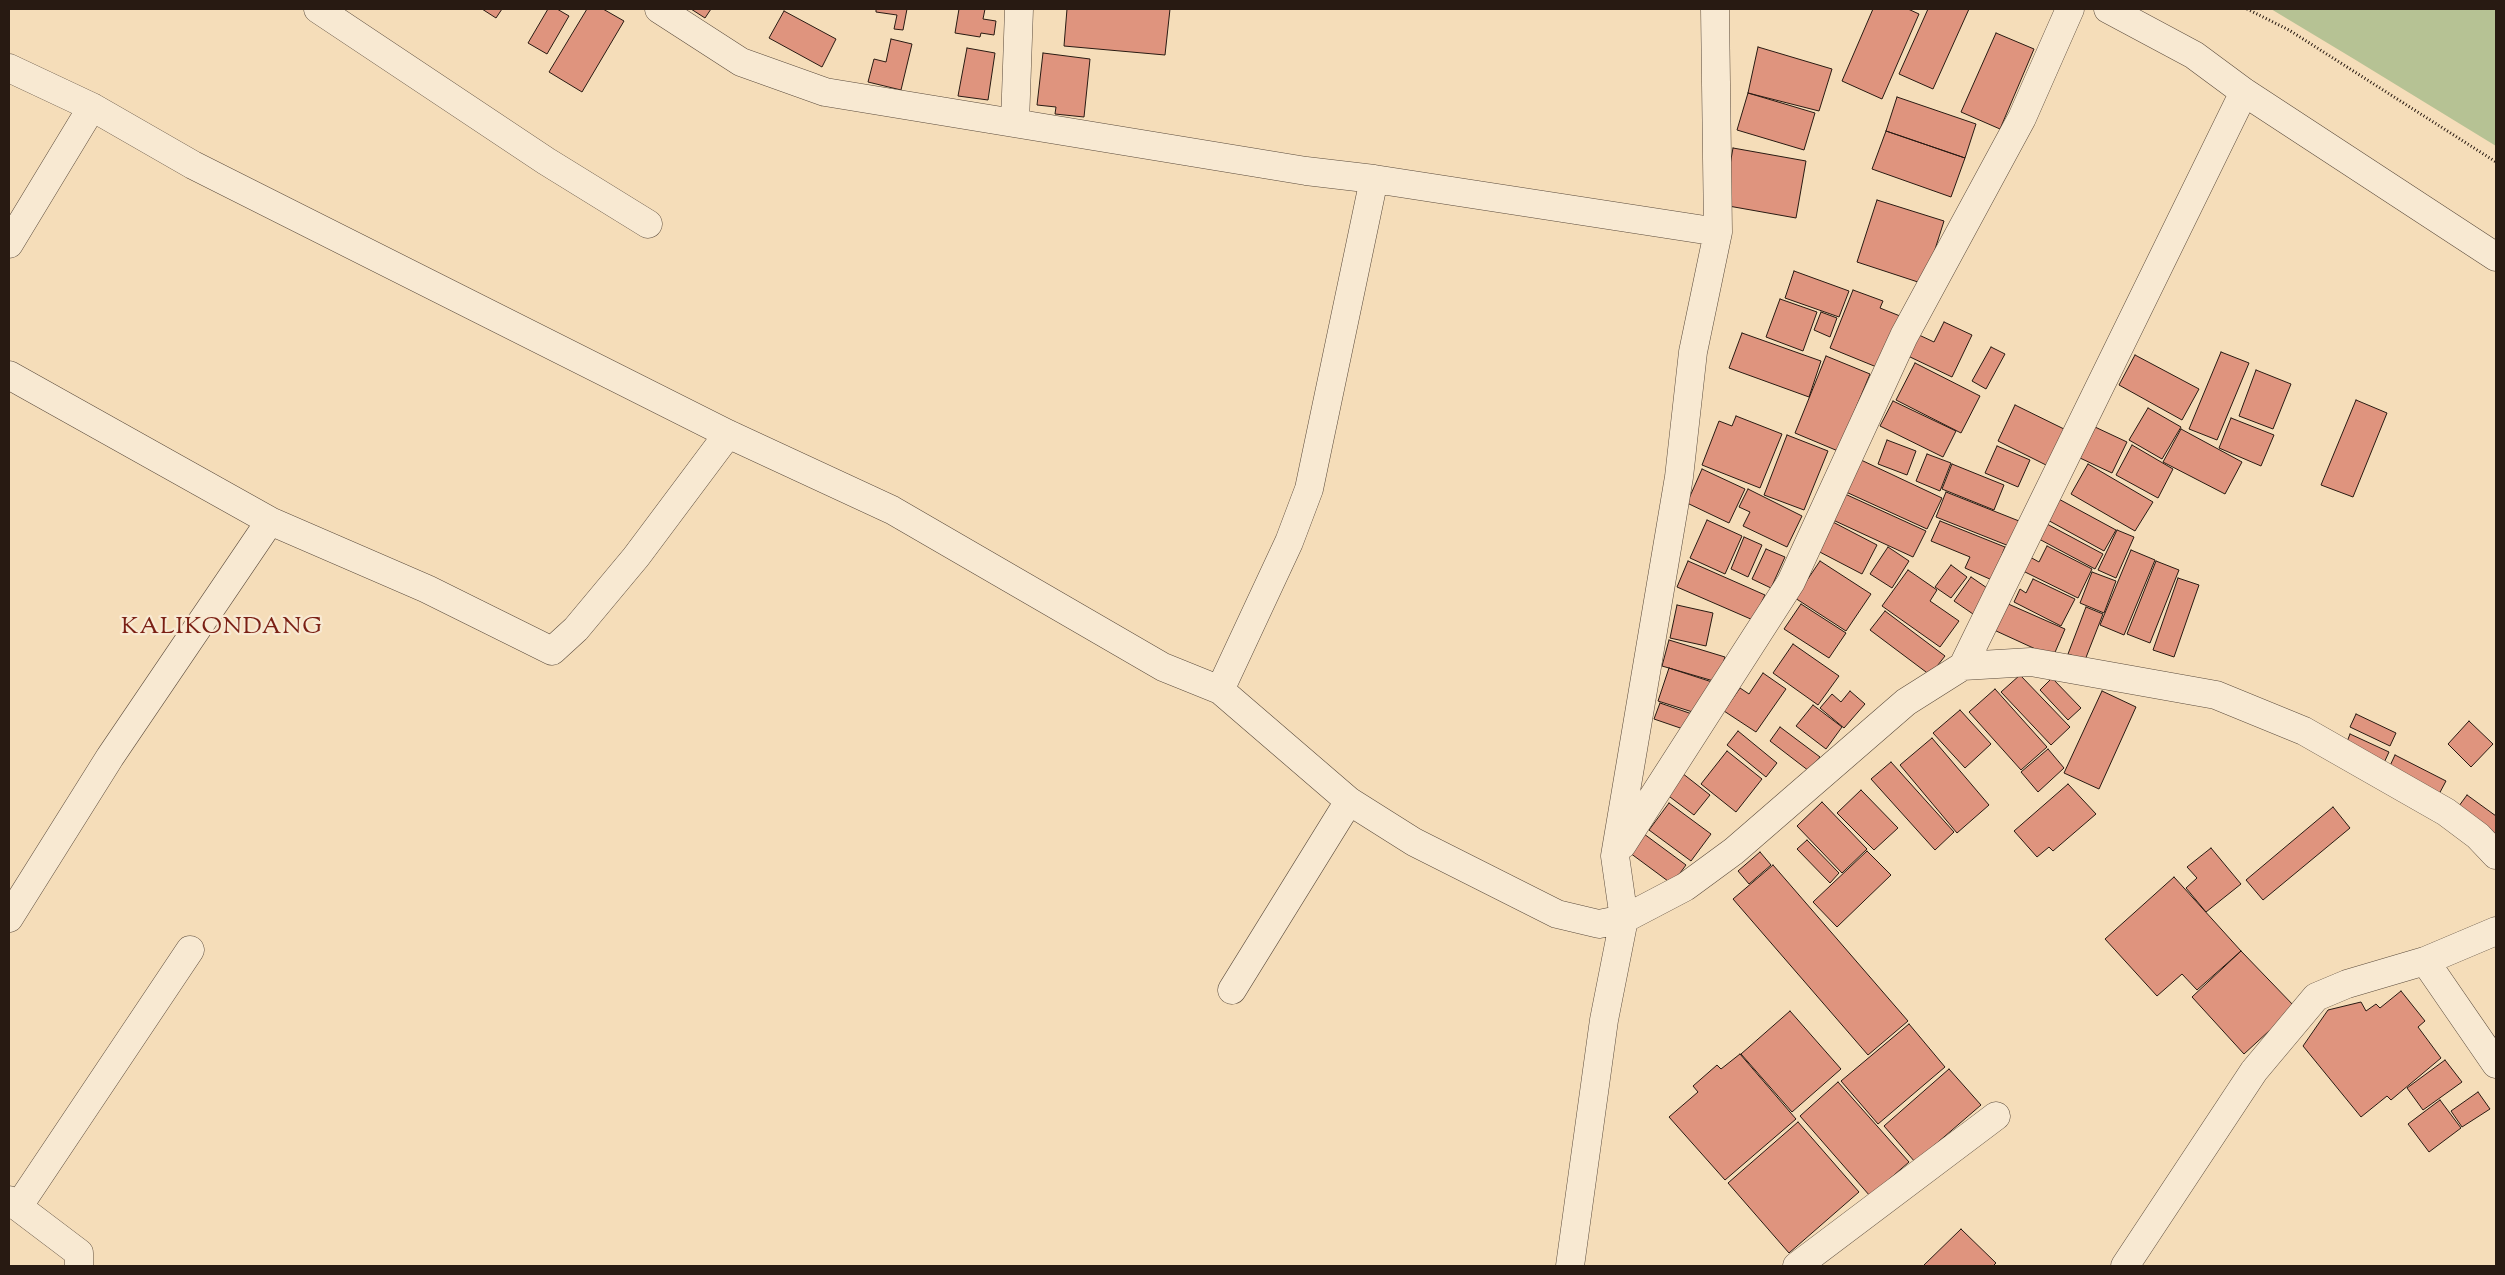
<!DOCTYPE html>
<html>
<head>
<meta charset="utf-8">
<style>
	body { margin:0 }
	#map { position:relative; width:2505px; height:1275px; overflow:hidden; background:#f5ddb9; font-family:"Sorts Mill Goudy",serif }
	canvas { display:block }
	.frame { position:absolute; inset:0; border:10px solid #281a12; pointer-events:none }
</style>
</head>
<body>
<div id="map">
<canvas width="2505" height="1275"></canvas>
<div class="frame"></div>
</div>
<script>
const c = document.querySelector('canvas').getContext('2d');
c.lineJoin = 'round';
function paint(path, color) {
  c.fillStyle = color;
  c.fill(path, 'evenodd');
}
function poly(rows) {
  const path = new Path2D();
  for (const r of rows) {
    path.moveTo(r[0], r[1]);
    for (let i = 2; i < r.length; i += 2) path.lineTo(r[i], r[i + 1]);
  }
  return path;
}
function stroke(path, color, width, dash) {
  c.strokeStyle = color;
  c.lineWidth = width;
  c.lineCap = dash ? 'butt' : 'round';
  c.setLineDash(dash || []);
  c.stroke(path);
}
function label(font, color, halo, rows, align = 'center') {
  c.font = font + ' "Sorts Mill Goudy",serif';
  c.lineWidth = 4.5;
  c.setLineDash([]);
  c.textBaseline = 'middle';
  c.strokeStyle = halo;
  c.fillStyle = color;
  for (const [text, x, y, turn = 0] of rows) {
    c.save();
    c.translate(x, y);
    c.rotate((+turn || 0) * Math.PI / 180);
    c.textAlign = isNaN(turn) ? turn : align;
    if (halo) c.strokeText(text, 0, 0);
    c.fillText(text, 0, 0);
    c.restore();
  }
}
const green = poly([
	[2271,9,2496,9,2496,146,2354,59]
]);
const building = poly([
	[482,9,502,9,496,18,482,9],
	[548,9,557,9,569,16,547,54,528,43,548,9],
	[587,9,603,9,624,21,582,92,549,72,587,9],
	[691,9,711,9,705,18,691,9],
	[876,9,907,9,903,30,894,29,897,15,876,12,876,9],
	[959,9,985,9,983,19,996,21,994,35,981,33,980,37,955,33,959,9],
	[1067,9,1170,9,1165,55,1064,46,1067,9],
	[1873,9,1908,9,1919,14,1882,99,1842,81,1873,9],
	[1928,9,1969,9,1933,89,1899,74,1928,9],
	[784,11,836,39,822,67,769,38,784,11],
	[1996,33,2034,49,2000,129,1961,112,1996,33],
	[891,39,912,44,901,90,868,82,874,59,886,62,891,39],
	[1758,47,1832,69,1819,111,1748,93,1758,47],
	[967,48,995,53,988,100,958,96,967,48],
	[1043,53,1090,59,1084,117,1055,114,1056,107,1037,105,1043,53],
	[1748,93,1815,113,1804,150,1737,130,1748,93],
	[1897,97,1976,124,1965,158,1886,131,1897,97],
	[1886,131,1965,158,1951,197,1872,169,1886,131],
	[1733,148,1806,161,1796,218,1723,205,1733,148],
	[1877,200,1944,221,1924,284,1857,262,1877,200],
	[1794,271,1849,291,1839,317,1785,298,1794,271],
	[1853,290,1883,301,1880,308,1900,316,1879,368,1830,348,1853,290],
	[1780,299,1817,312,1803,351,1766,337,1780,299],
	[1821,312,1837,318,1830,337,1814,330,1821,312],
	[1944,322,1972,335,1952,377,1908,356,1919,335,1934,342,1944,322],
	[1742,333,1821,361,1809,397,1729,368,1742,333],
	[1991,347,2005,354,1986,389,1972,381,1991,347],
	[2221,352,2249,363,2217,440,2189,429,2221,352],
	[2135,355,2199,389,2182,420,2119,385,2135,355],
	[1826,356,1870,374,1838,451,1795,433,1826,356],
	[1915,363,1980,396,1961,433,1896,400,1915,363],
	[2256,370,2291,384,2273,429,2239,416,2256,370],
	[2356,400,2387,413,2353,497,2321,485,2356,400],
	[1893,401,1956,431,1943,457,1880,426,1893,401],
	[2015,405,2066,430,2048,466,1998,441,2015,405],
	[2148,408,2181,427,2162,459,2129,440,2148,408],
	[1736,416,1782,434,1760,488,1702,465,1719,421,1732,426,1736,416],
	[2231,418,2274,435,2261,466,2219,448,2231,418],
	[2095,427,2127,442,2112,473,2080,458,2095,427],
	[2181,429,2242,462,2225,494,2163,462,2181,429],
	[1787,435,1828,451,1804,510,1764,495,1787,435],
	[1887,440,1916,451,1907,475,1878,464,1887,440],
	[2132,445,2173,469,2158,498,2116,475,2132,445],
	[1997,446,2030,460,2018,487,1985,473,1997,446],
	[1927,454,1951,463,1940,491,1916,481,1927,454],
	[1861,460,1942,498,1927,529,1846,492,1861,460],
	[1952,464,2004,485,1994,510,1942,489,1952,464],
	[2088,464,2153,502,2135,531,2071,494,2088,464],
	[1702,469,1745,489,1729,523,1687,503,1702,469],
	[1748,489,1802,516,1787,547,1743,526,1750,512,1739,507,1748,489],
	[1946,492,2019,521,2009,546,1936,517,1946,492],
	[1845,494,1926,531,1913,557,1833,520,1845,494],
	[2055,497,2116,530,2104,551,2044,518,2055,497],
	[1707,520,1742,536,1725,574,1690,558,1707,520],
	[1829,520,1877,545,1862,574,1814,549,1829,520],
	[1940,521,2005,547,1992,580,1965,568,1970,557,1931,541,1940,521],
	[2047,524,2103,554,2095,569,2039,539,2047,524],
	[2117,530,2134,537,2116,578,2098,570,2117,530],
	[1744,537,1762,545,1748,577,1731,569,1744,537],
	[2047,546,2092,569,2078,598,2023,571,2030,557,2039,562,2047,546],
	[1888,547,1909,561,1892,588,1870,574,1888,547],
	[1766,549,1785,557,1771,588,1752,579,1766,549],
	[2131,550,2155,560,2124,635,2100,625,2131,550],
	[1688,561,1765,595,1753,620,1677,587,1688,561],
	[1820,561,1871,594,1846,631,1795,598,1820,561],
	[2156,561,2179,570,2150,643,2127,634,2156,561],
	[1951,565,1967,577,1951,598,1935,587,1951,565],
	[1908,570,1937,590,1930,601,1959,621,1940,647,1882,606,1908,570],
	[2092,572,2116,581,2104,613,2080,603,2092,572],
	[1971,577,1990,590,1973,614,1954,601,1971,577],
	[2178,578,2199,585,2174,657,2153,650,2178,578],
	[2033,579,2075,599,2061,626,2014,602,2020,589,2026,593,2033,579],
	[2006,603,2065,629,2053,657,1994,630,2006,603],
	[1801,604,1846,633,1829,658,1784,629,1801,604],
	[1677,605,1713,613,1706,646,1670,638,1677,605],
	[2086,607,2103,614,2085,660,2068,654,2086,607],
	[1885,611,1945,656,1930,675,1870,630,1885,611],
	[1669,640,1725,657,1717,682,1662,666,1669,640],
	[1793,644,1839,676,1818,705,1773,673,1793,644],
	[1669,668,1712,682,1702,715,1658,701,1669,668],
	[1763,673,1786,689,1756,732,1724,711,1740,688,1749,694,1763,673],
	[2020,675,2070,727,2051,745,2001,692,2020,675],
	[2052,678,2081,708,2068,720,2040,690,2052,678],
	[1995,689,2047,747,2021,770,1969,712,1995,689],
	[1850,691,1865,704,1844,728,1820,708,1832,694,1841,702,1850,691],
	[2102,691,2136,707,2099,789,2064,773,2102,691],
	[1660,703,1695,715,1689,731,1654,719,1660,703],
	[1813,705,1842,727,1826,749,1796,726,1813,705],
	[1960,710,1991,744,1965,768,1933,733,1960,710],
	[2356,714,2396,733,2390,746,2350,727,2356,714],
	[2469,721,2493,744,2471,767,2448,744,2469,721],
	[1780,727,1820,757,1809,771,1770,741,1780,727],
	[1738,731,1777,763,1766,777,1727,745,1738,731],
	[2350,734,2389,752,2383,765,2345,747,2350,734],
	[1932,738,1989,805,1957,833,1900,765,1932,738],
	[2048,749,2064,768,2038,792,2021,772,2048,749],
	[1727,751,1762,779,1736,812,1701,784,1727,751],
	[2395,755,2446,781,2438,796,2388,770,2395,755],
	[1891,762,1954,832,1935,850,1871,779,1891,762],
	[1682,773,1710,795,1694,815,1666,794,1682,773],
	[2068,784,2096,814,2053,851,2049,847,2037,857,2014,831,2068,784],
	[1861,790,1898,828,1874,850,1837,813,1861,790],
	[2467,795,2496,816,2496,840,2456,810,2467,795],
	[1822,802,1867,849,1842,873,1797,826,1822,802],
	[1669,803,1711,834,1691,861,1649,830,1669,803],
	[2333,807,2350,828,2263,900,2246,880,2333,807],
	[1640,831,1686,865,1672,884,1626,850,1640,831],
	[1807,840,1839,873,1830,883,1797,849,1807,840],
	[2211,848,2241,884,2206,912,2186,888,2197,878,2187,867,2211,848],
	[1867,851,1891,875,1837,927,1813,902,1867,851],
	[1760,852,1771,865,1749,884,1738,871,1760,852],
	[1773,865,1908,1021,1868,1055,1733,899,1773,865],
	[2174,877,2241,951,2197,990,2182,974,2157,996,2105,939,2174,877],
	[2241,951,2295,1007,2244,1054,2192,997,2241,951],
	[2401,991,2425,1021,2418,1027,2441,1058,2391,1100,2387,1096,2361,1117,2303,1046,2328,1010,2361,1002,2366,1011,2376,1004,2380,1008,2401,991],
	[1790,1011,1841,1069,1792,1112,1741,1054,1790,1011],
	[1909,1024,1945,1067,1878,1124,1841,1081,1909,1024],
	[1740,1054,1796,1119,1725,1180,1669,1117,1698,1092,1693,1086,1717,1065,1721,1069,1740,1054],
	[2445,1060,2462,1082,2423,1110,2407,1088,2445,1060],
	[1949,1069,1981,1105,1915,1162,1884,1126,1949,1069],
	[1838,1082,1909,1162,1870,1196,1800,1116,1838,1082],
	[2478,1092,2490,1109,2462,1127,2451,1111,2478,1092],
	[2440,1100,2461,1128,2429,1152,2408,1124,2440,1100],
	[1798,1122,1859,1192,1789,1253,1728,1183,1798,1122],
	[1961,1229,1996,1263,1993,1266,1923,1266,1961,1229]
]);
const path = poly([
	[2247,9,2289,30,2496,162]
]);
const minor = poly([
	[318,9,546,161,648,224],
	[659,9,741,62,825,92,1306,171,1374,179,1718,232],
	[2108,9,2194,55,2244,92,2496,257],
	[9,68,92,107,193,165,728,434,892,510,1163,667,1220,690,1349,801,1414,842,1557,914,1599,924,1624,919,1685,887,1734,851,1906,702,1963,666,2031,662,2216,695,2304,731,2446,812,2478,836,2496,855],
	[1015,123,1019,9],
	[9,244,92,107],
	[9,375,270,521,110,757,9,918],
	[270,521,427,589,552,651,576,629,636,557,728,434],
	[1963,666,2244,92],
	[1220,690,1289,542,1309,489,1374,179],
	[1622,845,1791,582,1904,336,2022,118,2070,9],
	[2496,931,2425,961,2496,1064],
	[1232,990,1349,801],
	[9,1200,79,1253,79,1266],
	[18,1207,190,950],
	[1570,1266,1604,1020,1624,919,1615,856,1679,477,1693,352,1718,232,1715,9],
	[1797,1266,1996,1116],
	[2125,1266,2254,1071,2316,997,2347,984,2425,961]
]);
const quarterNames = [
	["KALIKONDANG",222,629]
];
paint(green, '#b6c294');
paint(building, '#df947e');
stroke(building, '#281a12', 1);
stroke(minor, '#5b4b3c', 29);
stroke(path, '#281a12', 3, [1, 2.5]);
stroke(minor, '#f8e9d2', 28);
c.letterSpacing = '1px';
label('24px', '#7a1f14', '#f8e9d2', quarterNames);
c.letterSpacing = '0px';
</script>
</body>
</html>
